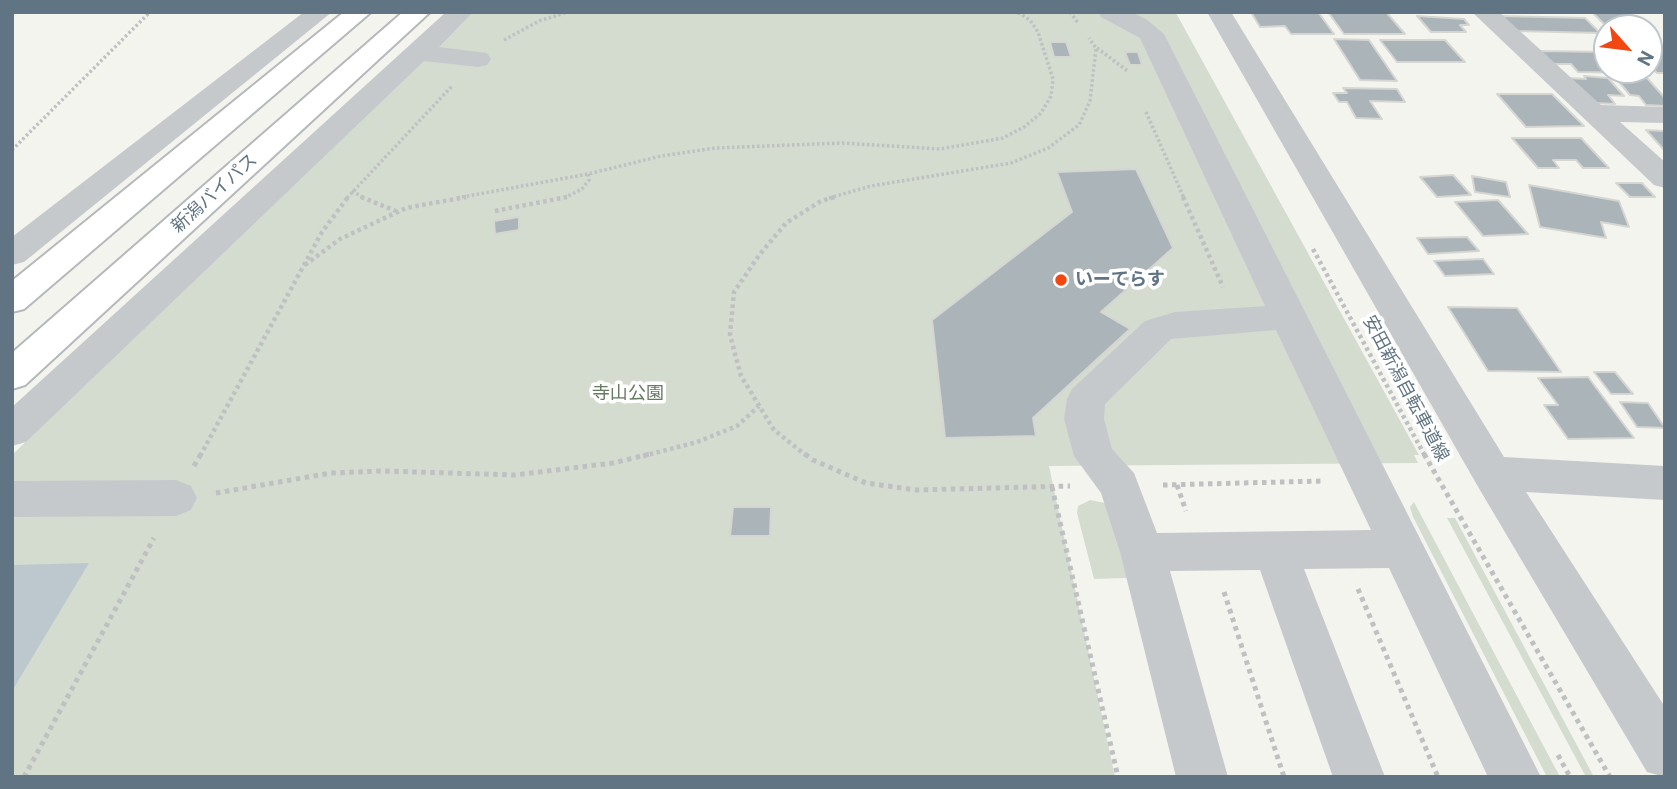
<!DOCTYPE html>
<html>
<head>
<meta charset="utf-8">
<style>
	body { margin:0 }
	#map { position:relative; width:1677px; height:789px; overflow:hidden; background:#f4f4ef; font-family:Roboto,sans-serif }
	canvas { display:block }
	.frame { position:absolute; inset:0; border:14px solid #607483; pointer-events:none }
	.north { position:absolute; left:1593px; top:14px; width:70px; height:70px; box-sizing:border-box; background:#fff; border:2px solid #bfc7cd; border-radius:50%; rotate:118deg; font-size:19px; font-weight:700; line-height:28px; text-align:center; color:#607483 }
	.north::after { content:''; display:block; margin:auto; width:24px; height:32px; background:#f34711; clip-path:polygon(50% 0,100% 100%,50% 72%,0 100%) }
</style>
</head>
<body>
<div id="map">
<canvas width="1677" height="789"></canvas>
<div class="frame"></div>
<div class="north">N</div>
</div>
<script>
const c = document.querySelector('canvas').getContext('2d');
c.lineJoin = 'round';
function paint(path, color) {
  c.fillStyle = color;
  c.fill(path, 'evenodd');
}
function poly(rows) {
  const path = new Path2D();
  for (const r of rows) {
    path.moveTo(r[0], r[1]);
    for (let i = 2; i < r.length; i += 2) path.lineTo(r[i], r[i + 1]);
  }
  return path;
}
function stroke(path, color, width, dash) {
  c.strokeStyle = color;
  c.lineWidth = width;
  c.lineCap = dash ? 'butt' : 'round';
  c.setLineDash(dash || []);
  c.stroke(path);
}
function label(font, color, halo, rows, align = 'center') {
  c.font = font + ' Roboto,"Noto Sans JP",sans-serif';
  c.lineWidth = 7;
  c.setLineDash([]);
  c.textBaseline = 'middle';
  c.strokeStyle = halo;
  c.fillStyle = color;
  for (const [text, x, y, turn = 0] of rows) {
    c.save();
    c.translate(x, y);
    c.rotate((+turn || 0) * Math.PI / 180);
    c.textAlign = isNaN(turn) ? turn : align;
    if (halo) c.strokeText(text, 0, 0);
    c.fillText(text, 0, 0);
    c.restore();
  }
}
const green = poly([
	[471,12,1176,13,1419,455,1414,455,1418,463,1049,466,1115,777,12,777,12,455],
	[1090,500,1105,503,1109,508,1127,578,1094,579,1077,513,1078,506],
	[1414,502,1560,777,1547,777,1413,517,1410,507],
	[1447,518,1455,518,1594,777,1586,777]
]);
const water = poly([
	[89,563,12,691,12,565]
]);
const building = poly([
	[1251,12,1318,12,1334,34,1291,34,1285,26,1260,27,1251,12],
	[1328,12,1386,12,1405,34,1344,34,1328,12],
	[1592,12,1627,12,1644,28,1608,28,1592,12],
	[1417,16,1464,19,1469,25,1460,25,1466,32,1431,32,1417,16],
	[1501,16,1585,18,1600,33,1515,31,1501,16],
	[1649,35,1665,47,1665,73,1657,73,1649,65,1649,35],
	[1334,39,1369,40,1397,81,1360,80,1334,39],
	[1380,40,1445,40,1465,62,1397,62,1380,40],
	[1050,42,1066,42,1071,57,1054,57,1050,42],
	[1536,51,1607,52,1607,70,1633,70,1636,73,1578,72,1571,64,1548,64,1536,51],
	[1125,52,1138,52,1142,65,1130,65,1125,52],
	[1584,76,1608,78,1624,96,1608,95,1615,104,1595,103,1567,78,1586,79,1584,76],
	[1614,76,1647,78,1665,98,1665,106,1646,105,1639,96,1630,95,1614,76],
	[1343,88,1397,89,1405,102,1370,101,1382,119,1356,118,1347,102,1339,102,1333,93,1347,93,1343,88],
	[1497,94,1552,94,1584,126,1526,127,1497,94],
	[1646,130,1665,131,1665,151,1646,130],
	[1512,138,1581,138,1609,168,1583,168,1576,160,1553,160,1559,168,1538,168,1512,138],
	[1136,169,1173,248,1101,312,1130,329,1033,418,1036,436,945,438,932,320,1072,212,1057,172,1136,169],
	[1453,175,1471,195,1437,197,1420,177,1453,175],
	[1472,176,1506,182,1510,197,1475,192,1472,176],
	[1616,183,1642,183,1655,197,1630,197,1616,183],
	[1529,185,1619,201,1629,227,1601,222,1606,238,1540,227,1529,185],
	[1498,200,1528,234,1483,236,1455,202,1498,200],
	[519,217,519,230,495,234,494,221,519,217],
	[1467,237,1479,251,1428,254,1417,238,1467,237],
	[1483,259,1494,274,1445,276,1434,261,1483,259],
	[1448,307,1517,308,1561,372,1488,371,1448,307],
	[1594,372,1615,372,1633,394,1611,394,1594,372],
	[1588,377,1634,438,1568,439,1544,405,1558,405,1538,378,1588,377],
	[1620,402,1648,403,1665,428,1637,427,1620,402],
	[733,507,771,507,770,536,730,536,733,507]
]);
const pathFar2 = poly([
	[1070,12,1078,23],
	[504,40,539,21,568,12],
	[1097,48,1129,72],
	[1146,112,1184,198],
	[12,150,150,12],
	[352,191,364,198],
	[347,198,453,85],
	[457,198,588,174,661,156,715,148,842,143,940,149,1003,138,1024,127,1041,113,1051,96,1053,79,1038,32,1030,20,1017,12],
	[564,198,582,189,589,180,588,174],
	[829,198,871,186,1011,163,1048,148,1079,125,1090,101,1096,48,1089,38]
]);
const pathFar1 = poly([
	[361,197,396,211],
	[1183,197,1223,287],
	[495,211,567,197],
	[1313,249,1425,456],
	[305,265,340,239,406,208,466,197],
	[200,456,322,232,348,197],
	[643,456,697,442,737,426,759,406],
	[807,456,774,430,741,376,730,335,734,292,760,254,786,223,821,201,835,197]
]);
const path = poly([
	[805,454,813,460,866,483,916,490,1070,486],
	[1424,454,1610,777],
	[194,466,201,454],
	[1163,485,1322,481],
	[1177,485,1186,511],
	[1052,487,1118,777],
	[216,493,331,473,383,471,515,475,613,463,650,454],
	[1358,589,1438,777],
	[1224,592,1284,777],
	[1558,755,1570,777],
	[24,777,154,538]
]);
const minor = poly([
	[304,12,332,12,24,262,12,265,12,237,304,12],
	[446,12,473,12,439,47,487,53,491,59,487,65,478,67,424,61,26,442,12,446,12,407,446,12],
	[1098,12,1131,12,1146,19,1164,34,1541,777,1488,777,1389,568,1304,569,1385,777,1333,777,1260,570,1170,571,1228,777,1176,777,1120,552,1101,493,1074,456,1064,419,1067,399,1072,389,1145,321,1175,312,1265,306,1140,38,1101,17,1098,12],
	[1276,330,1371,530,1157,533,1134,473,1112,449,1104,419,1105,404,1171,339,1276,330],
	[1207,12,1231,12,1504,457,1665,466,1665,500,1526,492,1665,707,1665,777,1647,772,1477,485,1207,12],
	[1472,12,1499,12,1601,105,1665,107,1665,123,1620,122,1665,162,1665,188,1654,185,1472,12],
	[176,480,191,486,197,498,191,510,176,516,12,517,12,481,176,480]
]);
const highway = poly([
	[344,12,371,12,24,309,12,312,12,281,344,12],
	[403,12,430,12,25,385,12,389,12,353,403,12]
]);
const markers = [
	[1061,280,7,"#f34711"]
];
const streetNames = [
	["新潟バイパス",215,194,-42],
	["安田新潟自転車道線",1405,389,62]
];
const poiNames = [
	["いーてらす",1075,280]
];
const parkNames = [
	["寺山公園",628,394]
];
paint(green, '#d4dcd0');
paint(water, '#bcc8cd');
paint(building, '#abb4b8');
stroke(building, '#d5d5d2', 2);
stroke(highway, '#b5b9bc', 4);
stroke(pathFar2, '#bec0c2', 3.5, [2.5, 2.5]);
stroke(pathFar1, '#bec0c2', 4.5, [3.5, 3.5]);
stroke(path, '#bec0c2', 5, [4.5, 4.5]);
paint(minor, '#c6c9cc');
paint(highway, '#fff');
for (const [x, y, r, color] of markers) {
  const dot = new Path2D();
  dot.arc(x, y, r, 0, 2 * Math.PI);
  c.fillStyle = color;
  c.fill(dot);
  stroke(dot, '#fff', 2.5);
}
label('18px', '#607483', '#fff', streetNames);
label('bold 18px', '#607483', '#fff', poiNames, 'left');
label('18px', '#657a60', '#fff', parkNames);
</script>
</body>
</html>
